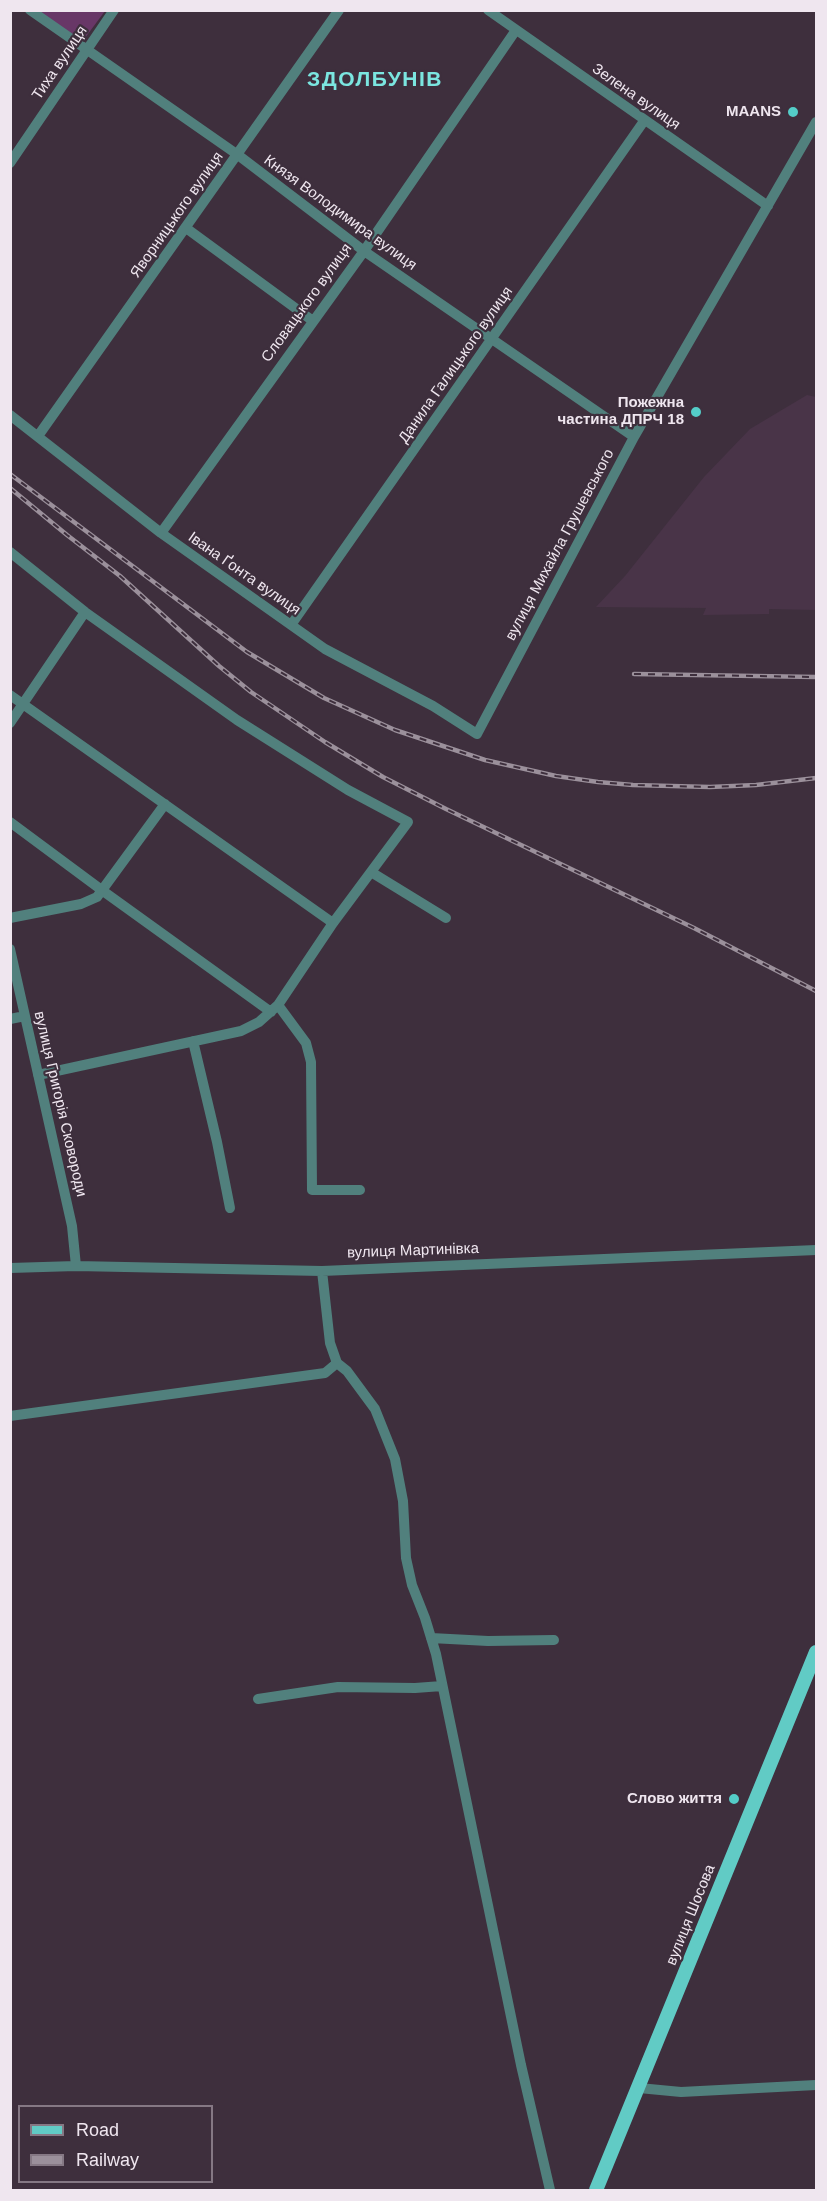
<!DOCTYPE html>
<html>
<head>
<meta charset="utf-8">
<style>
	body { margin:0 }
	#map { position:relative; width:827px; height:2201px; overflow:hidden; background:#3e2f3d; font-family:Arial,sans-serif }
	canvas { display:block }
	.frame { position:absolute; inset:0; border:12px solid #efe6ef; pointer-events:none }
	.legend { position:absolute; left:18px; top:2105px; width:195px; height:78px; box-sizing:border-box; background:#3e2f3d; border:2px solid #857884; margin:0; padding:8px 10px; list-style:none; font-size:18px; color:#efe6ef }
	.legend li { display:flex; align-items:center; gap:12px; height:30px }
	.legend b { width:30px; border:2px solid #857884 }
</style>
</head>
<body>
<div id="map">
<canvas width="827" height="2201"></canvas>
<div class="frame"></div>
<ul class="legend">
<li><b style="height:8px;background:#61cbc5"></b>Road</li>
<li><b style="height:8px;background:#9b909b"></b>Railway</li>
</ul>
</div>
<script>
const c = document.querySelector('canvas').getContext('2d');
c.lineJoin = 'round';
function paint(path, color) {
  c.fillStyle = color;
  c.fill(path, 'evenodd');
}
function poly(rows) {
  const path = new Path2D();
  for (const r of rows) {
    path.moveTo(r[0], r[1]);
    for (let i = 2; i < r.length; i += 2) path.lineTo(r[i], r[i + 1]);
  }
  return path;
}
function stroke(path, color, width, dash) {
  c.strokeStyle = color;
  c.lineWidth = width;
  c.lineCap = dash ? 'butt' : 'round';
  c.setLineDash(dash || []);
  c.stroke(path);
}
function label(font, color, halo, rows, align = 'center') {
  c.font = font + ' Arial,sans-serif';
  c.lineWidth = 4.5;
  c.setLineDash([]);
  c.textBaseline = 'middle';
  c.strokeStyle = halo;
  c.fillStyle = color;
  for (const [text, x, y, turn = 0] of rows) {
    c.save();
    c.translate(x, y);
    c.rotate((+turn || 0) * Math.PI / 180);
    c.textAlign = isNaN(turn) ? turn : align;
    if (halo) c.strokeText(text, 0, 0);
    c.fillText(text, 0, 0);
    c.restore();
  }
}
const built = poly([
	[807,395,816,397,816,610,769,609,769,614,703,615,706,608,596,607,625,576,704,477,750,429]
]);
const green = poly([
	[36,11,105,11,82,42]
]);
const minor = poly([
	[30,10,238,155,364,251,634,437],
	[488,10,768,206],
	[10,163,114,10],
	[186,228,313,321],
	[10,415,161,533,325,649,433,706,477,734,634,437,816,122],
	[38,436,339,10],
	[161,533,364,251,516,30],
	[10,552,85,612,237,720,348,790,408,822,333,923,278,1005,259,1022,241,1031,38,1075],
	[291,625,644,121],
	[10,695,333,923],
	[10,723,85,612],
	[10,822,103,891,271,1012],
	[371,872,446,918],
	[10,918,81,904,97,897,165,804],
	[10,949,72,1226,76,1266],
	[278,1005,306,1043,311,1062,312,1190,360,1190],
	[10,1019,25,1016],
	[193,1041,217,1142,230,1208],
	[10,1268,76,1266,322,1271,816,1250],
	[322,1271,330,1343,337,1363,347,1371,375,1409,395,1459,403,1501,406,1558,412,1585,425,1618,436,1654,521,2065,550,2190],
	[10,1416,325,1373,337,1363],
	[431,1638,488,1641,554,1640],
	[258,1699,338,1687,415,1688,442,1686],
	[639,2088,681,2092,816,2085]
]);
const major = poly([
	[596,2190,816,1652]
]);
const rail = poly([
	[10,474,247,652,324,698,395,730,485,760,556,776,598,782,633,785,710,787,756,785,816,778],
	[10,488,67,535,120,576,219,666,251,692,325,742,383,777,446,809,694,928,816,991],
	[634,674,816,677]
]);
const markers = [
	[793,112,6,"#54cdc8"],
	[696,412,6,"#54cdc8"],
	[734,1799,6,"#54cdc8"]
];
const streetNames = [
	["Тиха вулиця",60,63,-56],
	["Зелена вулиця",636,97,35],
	["Князя Володимира вулиця",340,213,36],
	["Яворницького вулиця",177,215,-55],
	["Словацького вулиця",307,303,-54],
	["Данила Галицького вулиця",456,365,-55],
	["вулиця Михайла Грушевського",560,545,-62],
	["Івана Ґонта вулиця",244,574,35],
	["вулиця Григорія Сковороди",60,1104,77],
	["вулиця Мартинівка",413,1251,-2],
	["вулиця Шосова",691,1915,-68]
];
const poiNames = [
	["MAANS",781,112],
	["Пожежна",684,403],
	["частина ДПРЧ 18",684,420],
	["Слово життя",722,1799]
];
const districtNames = [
	["ЗДОЛБУНІВ",375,80]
];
paint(built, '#493448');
paint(green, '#683767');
stroke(minor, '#51807d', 10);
stroke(major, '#61cbc5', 14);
stroke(rail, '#9b909b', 4.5);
stroke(rail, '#3e2f3d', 2, [7]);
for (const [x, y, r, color] of markers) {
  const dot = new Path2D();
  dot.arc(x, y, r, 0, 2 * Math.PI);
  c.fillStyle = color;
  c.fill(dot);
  stroke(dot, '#3e2f3d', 2);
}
label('15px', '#efe6ef', '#3e2f3d', streetNames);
label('bold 15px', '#efe6ef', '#3e2f3d', poiNames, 'right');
c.letterSpacing = '1.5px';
label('bold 21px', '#7be6e0', '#3e2f3d', districtNames);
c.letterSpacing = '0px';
</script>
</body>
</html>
